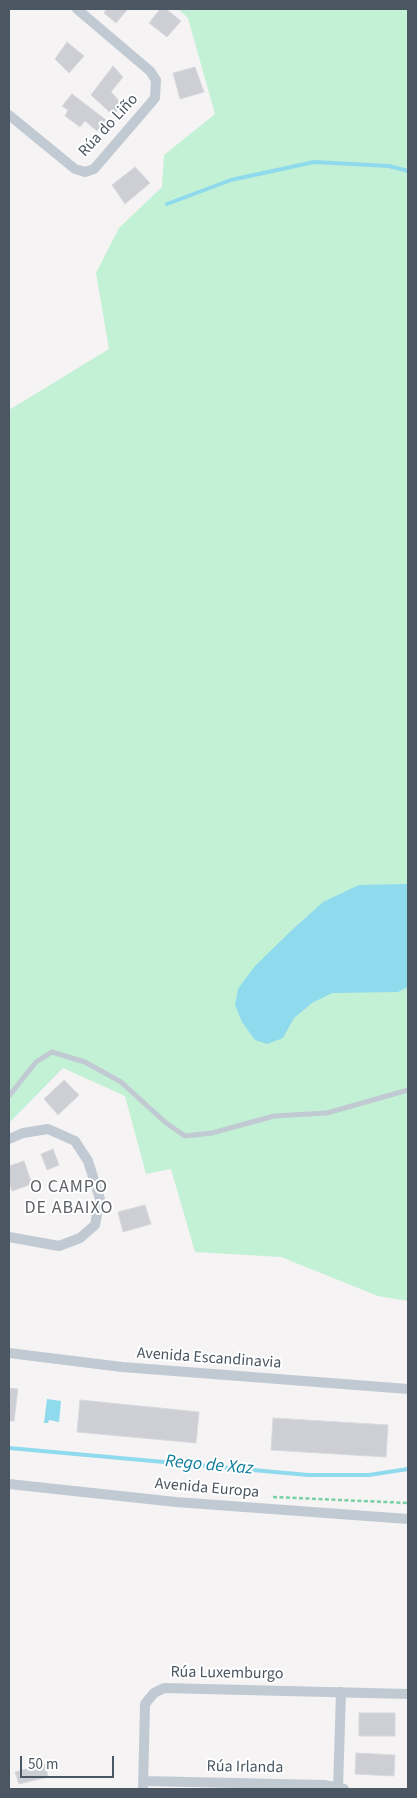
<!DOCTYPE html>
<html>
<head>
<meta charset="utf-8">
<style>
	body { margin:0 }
	#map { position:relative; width:417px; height:1798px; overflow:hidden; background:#f5f3f3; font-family:"Source Sans 3",sans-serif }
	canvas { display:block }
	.frame { position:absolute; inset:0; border:10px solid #4a5661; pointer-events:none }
	.scale { position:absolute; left:20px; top:1756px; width:94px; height:22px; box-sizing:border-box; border:2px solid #4a5661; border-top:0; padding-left:6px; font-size:15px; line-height:18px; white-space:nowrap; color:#4a5661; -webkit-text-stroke:4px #fff; paint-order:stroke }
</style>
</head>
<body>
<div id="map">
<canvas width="417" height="1798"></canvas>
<div class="frame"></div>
<div class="scale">50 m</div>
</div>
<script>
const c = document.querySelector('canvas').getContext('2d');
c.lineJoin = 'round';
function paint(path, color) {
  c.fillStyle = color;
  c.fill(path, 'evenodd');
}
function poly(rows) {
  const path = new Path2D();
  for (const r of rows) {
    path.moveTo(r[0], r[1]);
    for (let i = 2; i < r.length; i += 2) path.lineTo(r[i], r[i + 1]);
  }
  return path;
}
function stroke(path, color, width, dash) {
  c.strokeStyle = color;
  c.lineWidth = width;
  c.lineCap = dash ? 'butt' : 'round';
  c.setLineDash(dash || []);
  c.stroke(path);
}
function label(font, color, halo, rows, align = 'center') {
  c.font = font + ' "Source Sans 3",sans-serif';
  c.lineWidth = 4;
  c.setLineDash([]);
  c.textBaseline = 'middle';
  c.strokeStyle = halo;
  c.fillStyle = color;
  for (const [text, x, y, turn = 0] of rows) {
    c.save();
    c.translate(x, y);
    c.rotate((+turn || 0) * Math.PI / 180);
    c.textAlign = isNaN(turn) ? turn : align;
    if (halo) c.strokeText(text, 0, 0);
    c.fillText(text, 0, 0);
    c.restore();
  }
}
const green = poly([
	[178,9,408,9,408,1301,378,1296,281,1257,195,1252,171,1169,146,1174,125,1096,63,1068,9,1123,9,410,109,349,96,273,119,228,162,187,164,155,215,114,188,18]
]);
const water = poly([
	[408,884,408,987,398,992,332,993,312,1003,294,1018,283,1038,267,1044,255,1040,242,1022,235,1005,238,989,254,967,292,930,323,902,359,885],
	[47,1399,61,1401,59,1422,49,1420,48,1423,44,1423]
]);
const stream = poly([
	[167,204,231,180,314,162,389,166,408,171],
	[9,1448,308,1475,369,1475,408,1469]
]);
const building = poly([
	[107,9,128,9,116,23,104,13,107,9],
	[160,9,166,9,181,21,167,37,149,23,160,9],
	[67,42,84,56,69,73,55,59,67,42],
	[113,66,123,77,111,92,121,103,114,116,91,95,113,66],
	[195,67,204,92,180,99,173,73,195,67],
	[72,94,106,120,97,131,85,121,80,127,65,116,68,110,62,106,72,94],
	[135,167,150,183,125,204,112,185,135,167],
	[64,1080,79,1095,58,1115,44,1099,64,1080],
	[53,1149,59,1165,47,1170,41,1154,53,1149],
	[24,1161,32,1184,12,1191,9,1182,9,1166,24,1161],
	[145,1205,151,1224,123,1232,118,1212,145,1205],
	[9,1388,18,1389,14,1421,9,1421,9,1388],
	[80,1400,199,1412,196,1443,77,1432,80,1400],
	[273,1418,388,1425,386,1457,271,1450,273,1418],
	[359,1713,395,1713,395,1736,359,1736,359,1713],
	[356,1753,395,1755,394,1776,355,1774,356,1753],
	[45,1764,48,1777,19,1784,15,1772,45,1764]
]);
const path = poly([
	[273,1497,408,1503]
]);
const lane = poly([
	[9,1096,36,1062,52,1052,85,1062,121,1082,166,1123,185,1136,212,1133,274,1116,327,1113,408,1090]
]);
const street = poly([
	[9,115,75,169,85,172,94,169,155,98,156,80,150,71,77,9],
	[9,1139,23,1133,48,1129,75,1141,88,1161,100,1199,95,1225,80,1238,59,1246,9,1237],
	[9,1353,122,1367,408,1389],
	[9,1484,176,1502,408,1519],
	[144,1781,324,1785,344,1789],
	[143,1789,145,1704,154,1693,164,1688,408,1694],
	[338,1789,341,1692]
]);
const streetNames = [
	["Rúa do Liño",109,126,-47],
	["Avenida Escandinavia",209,1359,4],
	["Avenida Europa",207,1489,5],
	["Rúa Luxemburgo",227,1674,1],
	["Rúa Irlanda",245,1768,1]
];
const neighbourhoodNames = [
	["O CAMPO",69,1188],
	["DE ABAIXO",69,1209]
];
const waterNames = [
	["Rego de Xaz",209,1466,5]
];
paint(green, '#c3f1d5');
paint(water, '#90daee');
stroke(stream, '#90daee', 4);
paint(building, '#cdcfd5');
stroke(building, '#d7d9de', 1);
stroke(path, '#7ad0a6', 2.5, [4, 2.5]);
stroke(lane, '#c1cad2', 5);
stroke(street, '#c1cad2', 10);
label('16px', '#4a5661', '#fff', streetNames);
c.letterSpacing = '1px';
label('18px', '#5f6368', '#fff', neighbourhoodNames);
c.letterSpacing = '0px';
label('italic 18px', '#0c7c9b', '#fff', waterNames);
</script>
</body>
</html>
